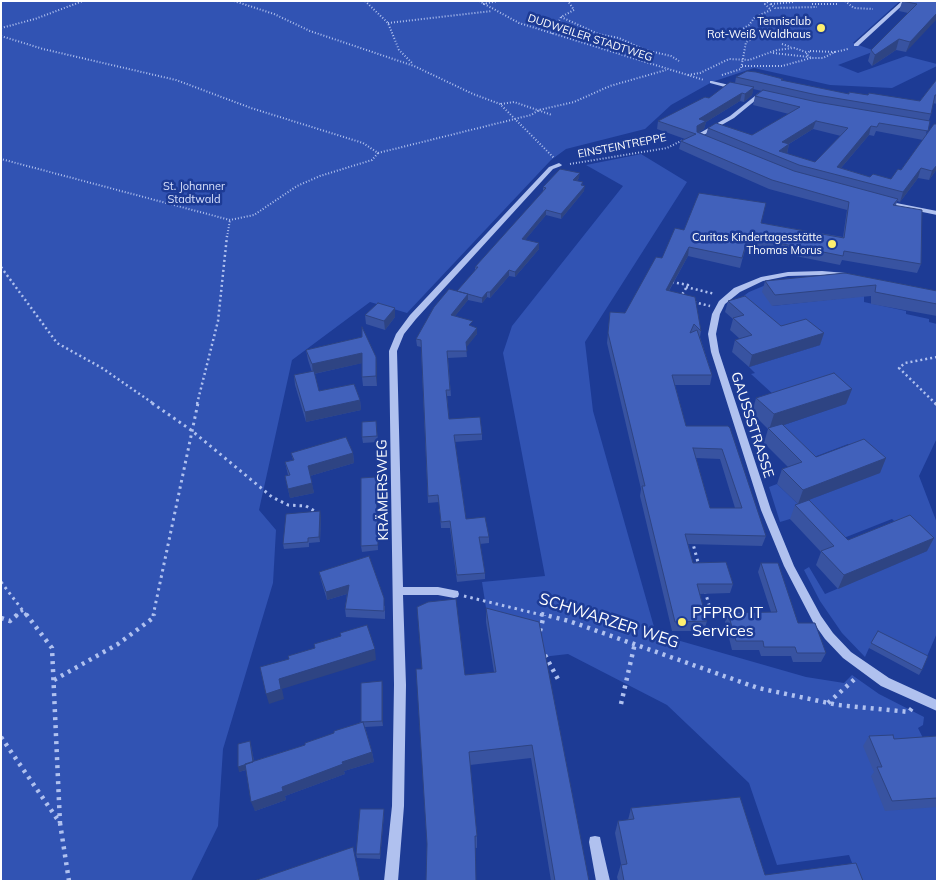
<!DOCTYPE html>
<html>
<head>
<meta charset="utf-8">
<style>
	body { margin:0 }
	#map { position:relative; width:938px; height:882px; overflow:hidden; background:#1d3b95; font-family:Mulish,sans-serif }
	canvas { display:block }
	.frame { position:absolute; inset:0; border:2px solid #fff; pointer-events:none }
</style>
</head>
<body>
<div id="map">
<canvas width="938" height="882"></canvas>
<div class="frame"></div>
</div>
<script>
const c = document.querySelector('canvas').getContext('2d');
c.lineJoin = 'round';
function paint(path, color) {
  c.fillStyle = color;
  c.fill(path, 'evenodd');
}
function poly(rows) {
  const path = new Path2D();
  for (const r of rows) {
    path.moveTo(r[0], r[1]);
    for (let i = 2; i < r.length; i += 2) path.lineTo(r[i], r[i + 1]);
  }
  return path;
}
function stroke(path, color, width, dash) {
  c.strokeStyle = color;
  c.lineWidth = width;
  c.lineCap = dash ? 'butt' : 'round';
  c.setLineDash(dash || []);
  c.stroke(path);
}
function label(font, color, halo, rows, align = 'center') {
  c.font = font + ' Mulish,sans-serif';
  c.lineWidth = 5;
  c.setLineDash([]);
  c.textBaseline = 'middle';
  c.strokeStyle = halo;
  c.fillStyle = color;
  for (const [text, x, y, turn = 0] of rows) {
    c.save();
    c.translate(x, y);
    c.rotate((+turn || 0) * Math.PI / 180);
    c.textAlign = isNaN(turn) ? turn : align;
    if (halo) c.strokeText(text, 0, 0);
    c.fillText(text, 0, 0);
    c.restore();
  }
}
const green = poly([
	[1,1,900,1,853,43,875,51,838,65,858,73,906,56,937,64,937,66,892,88,830,85,754,68,712,82,671,105,645,129,566,149,551,160,407,313,370,302,292,360,259,510,276,530,273,583,223,749,218,826,191,881,1,881],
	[641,154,687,182,585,342,593,411,656,634,806,677,844,683,852,675,879,694,924,717,923,725,918,728,923,738,937,807,937,881,859,881,849,855,777,865,749,783,667,705,568,654,542,657,536,625,486,608,482,582,545,576,503,353,512,326,623,186,586,165],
	[773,282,772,306,864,296,864,302,906,311,906,314,929,319,929,322,937,324,937,438,919,476,937,523,937,633,925,661,869,648,865,657,842,633,820,601,804,570,809,567,825,594,927,551,892,519,831,543,790,519,780,522,769,487,777,484,798,504,879,473,848,444,801,462,769,430,845,404,774,395,751,374,755,373,749,367,820,345,753,337,734,303,749,292]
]);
const pathFar3 = poly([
	[234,1,274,14,310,31,414,66,473,94,500,104,554,158],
	[365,1,388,23,399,50,412,63],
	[479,1,519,23,704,80],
	[845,1,854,8,873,9],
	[483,4,498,1],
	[770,4,775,8,817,7],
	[771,4,794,2],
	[812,4,838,4],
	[561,17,598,34,619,38,645,50,671,56,679,61],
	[388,23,492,11],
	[1,28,35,19,83,1],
	[552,34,561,17,574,10,568,1],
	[1,36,43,49,176,80,251,108,363,143,378,153,372,160,320,176,297,186,254,215,230,220,1,159],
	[782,44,791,47],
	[810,51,835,52,823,58,811,58,806,54,810,51],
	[835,52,848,49],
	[773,53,809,57],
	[742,66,782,66,811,58],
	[688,75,700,73,729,59,749,60,777,50,794,48,806,52],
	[722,75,741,69,746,42,750,40,750,37,741,30,749,25,755,17,771,10,765,4,769,1],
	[501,104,514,102,552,115],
	[378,153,531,115,539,110,574,102,610,86,666,70],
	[570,164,667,148,683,140],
	[227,237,230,220]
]);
const pathFar2 = poly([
	[1,267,57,343,102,368,154,404],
	[672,282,688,285,680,298],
	[686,287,715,294],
	[694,302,710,306],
	[197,404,218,321,227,236],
	[936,404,899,368,905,363,937,357]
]);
const pathFar1 = poly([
	[152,403,191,430,272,497,288,505,306,506,316,512],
	[935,403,937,405],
	[692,540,699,566],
	[1,582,27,616],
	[705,591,709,605],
	[464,596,546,616],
	[16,616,23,610],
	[153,616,198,403]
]);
const path = poly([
	[26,614,52,648,60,823],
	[541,614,569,621,758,688,838,705,909,712,912,708],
	[1,618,10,621,18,614],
	[540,631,544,615],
	[545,655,560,683],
	[54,680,118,644,153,618,154,614],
	[828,703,857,677],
	[621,704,635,643],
	[1,737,60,823,69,881]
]);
const minor = poly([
	[902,1,907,1,858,46,854,46,854,44,902,1],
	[712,81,738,87,739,88,736,90,710,83,710,81,712,81],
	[760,92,763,94,762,95,734,118,702,136,703,141,699,141,695,137,698,134,730,116,760,92],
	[559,163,562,165,561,166,553,169,416,319,404,334,397,351,403,587,438,587,458,591,459,594,458,597,454,598,438,595,403,595,406,685,404,806,398,881,384,881,392,806,394,685,389,351,396,334,410,315,549,167,559,163],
	[886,201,937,211,937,215,884,204,884,202,886,201],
	[822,271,846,273,850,275,846,277,822,275,788,276,763,281,740,292,725,304,720,314,716,334,719,352,771,510,794,566,821,616,833,633,851,652,889,678,937,700,937,711,881,686,843,658,825,639,813,622,784,566,761,510,711,352,708,334,712,314,719,301,734,288,761,277,788,272,822,271],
	[595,836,600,837,601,842,610,881,596,881,589,842,590,837,595,836]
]);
const wall = poly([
	[937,1,906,52,896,50,872,66,868,61,871,50,908,13,899,11,902,2],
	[736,77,782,81,849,94,868,95,920,101,937,79,937,104,933,103,931,114,929,120,926,134,937,124,937,169,929,180,918,178,900,202,897,201,896,206,921,264,917,273,842,260,840,265,746,246,740,268,688,256,669,291,701,331,700,337,712,375,710,385,675,385,686,426,728,426,766,536,762,546,688,544,693,563,733,584,730,593,700,594,707,621,704,631,672,631,640,496,641,489,607,343,610,312,625,313,662,258,684,230,761,223,843,237,847,210,769,189,728,171,679,149,681,141,685,139,657,129,658,121,709,98,735,83],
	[753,89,762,91,755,96,753,105,789,114,752,135,708,128,706,135,699,132,704,129,706,122,740,101,744,102,752,95],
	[813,129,841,136,815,162,787,154,789,144],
	[876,131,923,140,901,170,891,179,870,177,841,168,869,135,874,136],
	[696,458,720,459,735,508,710,508],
	[579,178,577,181,583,185,584,191,561,219,546,215,525,240,539,249,515,277,509,276,490,298,487,297,482,303,468,300,455,316,473,327,477,334,466,347,467,357,448,358,451,396,447,396,449,419,482,434,482,440,455,442,466,519,489,537,489,543,480,544,485,573,485,579,457,582,450,528,441,528,439,502,428,503,421,347,417,346,416,339,475,271,475,267,543,192,543,187],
	[845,273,937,291,937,316,871,304,871,296,772,306,762,292,765,281],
	[728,301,781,326,824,333,820,345,749,367,732,352,735,340,740,339,730,330,733,319,725,312],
	[395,308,395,317,385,330,366,324,365,315],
	[362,327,376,357,377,386,363,386,362,377,362,363,314,374,319,391,354,384,360,400,361,410,306,422,295,385,294,375,312,372,308,360,306,350,362,337],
	[852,389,846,404,783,425,816,457,886,458,880,473,798,504,777,484,782,469,788,467,764,443,768,429,752,413,756,398],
	[376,421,378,442,363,443,362,437],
	[291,453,353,453,354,463,310,476,314,493,290,498,285,476,288,475,285,462,293,460],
	[376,482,378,550,362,552,361,546],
	[795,505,848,540,934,538,927,551,838,589,816,565,821,552,790,519],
	[321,516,320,542,309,543,309,547,284,549,283,544],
	[761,563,798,623,826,653,821,662,793,662,791,656,761,656,759,650,732,650,725,622,728,613,771,612,758,572],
	[319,572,385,606,385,619,346,617,345,609,347,594,327,600,321,580],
	[486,608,589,881,551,881,531,758,470,765,477,836,477,848,427,844,465,675,494,672,486,622],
	[878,631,922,670,919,675,869,648],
	[383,686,383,726,365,727,372,752,374,762,344,771,345,774,285,796,286,800,255,811,246,770,239,772,251,745,254,761,305,745,361,722],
	[869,736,894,739,937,736,937,807,885,811,871,776,874,772,863,746],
	[631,808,765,875,863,881,618,881,617,877,621,864,615,833,618,821,628,820],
	[384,809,384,814,380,859,357,858,356,854]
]);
const shadedWall = poly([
	[937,13,937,19,906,52,910,42],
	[899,39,896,50,872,66,875,55],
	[754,87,752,95,744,102,745,94],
	[742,93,740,101,706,122,704,129,695,134,699,119],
	[816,121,813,129,779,150,782,142],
	[871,126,869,135,835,175,837,167],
	[789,144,787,153,781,158,779,151],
	[937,165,937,169,929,180,932,171],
	[921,168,918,178,900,202,903,192],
	[580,173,579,178,573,185,573,180],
	[585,186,584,191,561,219,561,214],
	[546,210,546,215,521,245,522,239],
	[539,243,539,249,515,277,515,272],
	[689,247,688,256,664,299,666,290],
	[509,270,509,276,490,298,490,292],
	[487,292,487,297,482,303,482,298],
	[468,294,468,300,451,321,451,315],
	[395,308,395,317,385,330,384,321],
	[477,328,477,334,466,348,466,342],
	[824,333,820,345,749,367,752,355],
	[362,353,363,363,313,374,312,364],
	[376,357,377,367,377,386,376,376],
	[852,389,846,404,769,430,774,414],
	[360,400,361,410,306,422,305,412],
	[353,453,354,463,310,476,308,466],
	[886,458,880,473,798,504,803,490],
	[312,483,314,493,290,498,288,489],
	[320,511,321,516,320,542,319,537],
	[934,538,927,551,838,589,844,575],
	[349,585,350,593,327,600,326,592],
	[375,649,376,660,282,689,284,699,269,704,266,694,279,679],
	[382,681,383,686,383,726,382,721],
	[250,741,251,745,255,767,239,772,238,767],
	[372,752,374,762,344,771,345,774,285,796,286,800,255,811,251,802,282,787,342,762],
	[384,809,384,814,380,859,380,854]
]);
const building = poly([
	[902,1,937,1,937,13,910,42,899,39,875,55,871,50,917,4,902,1],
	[747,71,756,72,783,79,781,80,849,94,849,92,868,95,869,93,920,101,937,79,937,95,935,95,931,114,817,95,736,77,747,71],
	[730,82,754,87,745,94,742,93,699,119,706,121,697,126,697,132,794,171,898,199,893,205,922,210,921,264,844,251,843,256,748,237,742,258,689,247,666,290,695,297,701,331,694,324,690,333,697,330,712,375,672,375,686,426,728,426,730,428,766,536,685,534,693,563,726,562,733,584,697,584,707,621,675,622,642,486,645,486,608,333,610,312,625,313,656,257,662,258,675,228,684,230,699,193,766,203,761,223,844,238,849,202,772,180,681,141,696,134,658,121,705,97,709,98,730,82],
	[693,448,722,449,742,508,710,508,693,448],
	[763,90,817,102,930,121,928,131,879,123,877,127,871,126,837,167,870,177,873,174,891,179,898,169,901,170,934,124,937,124,937,165,932,171,921,168,903,192,799,165,708,128,716,123,752,135,800,107,755,96,763,90],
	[816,121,848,128,815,162,779,151,789,144,782,142,816,121],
	[560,169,580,173,573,180,583,182,581,185,585,186,561,214,546,210,522,239,539,243,515,272,509,270,490,292,487,292,482,298,457,291,478,267,475,267,546,188,543,187,560,169],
	[845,273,937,291,937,304,875,292,876,285,775,295,765,281,845,273],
	[449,289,468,294,451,315,473,321,469,325,477,328,466,342,467,351,447,351,450,390,446,390,449,419,480,417,482,434,454,435,466,519,485,517,489,537,479,537,485,573,457,575,450,521,441,522,438,495,428,496,421,340,416,339,434,307,449,289],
	[745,296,781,326,806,319,824,333,752,355,735,340,752,335,733,318,744,315,728,301,745,296],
	[378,303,395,308,384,321,365,315,378,303],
	[362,327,376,357,376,376,362,377,362,353,312,364,306,350,362,337,362,327],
	[314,371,319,391,354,384,360,400,305,412,294,375,314,371],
	[834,373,852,389,774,414,756,398,834,373],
	[376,421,377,436,362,437,362,422,376,421],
	[782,424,816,457,864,439,886,458,803,490,782,469,802,462,768,428,782,424],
	[346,437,353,453,308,466,312,483,288,489,285,476,290,475,285,462,294,460,291,453,346,437],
	[376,477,378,545,361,546,361,478,376,477],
	[809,500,848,540,910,515,934,538,844,575,821,551,834,546,795,505,809,500],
	[320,511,319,537,308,538,308,542,283,544,286,514,320,511],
	[369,556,384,598,384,611,345,609,349,585,326,592,319,572,369,556],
	[761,563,778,563,798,623,815,623,826,653,797,653,795,647,764,647,763,641,736,641,728,613,777,612,761,563],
	[456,599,465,675,496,672,486,608,539,622,589,881,555,881,532,745,469,752,477,836,475,836,476,881,426,881,427,844,416,669,422,669,417,607,428,602,456,599],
	[367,625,375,649,279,679,281,689,266,694,260,667,289,659,288,656,315,648,314,644,341,636,340,633,367,625],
	[878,631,928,656,922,670,871,643,878,631],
	[382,681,382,721,361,722,361,683,382,681],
	[363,722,372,752,342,762,343,764,282,787,283,791,251,802,245,764,305,745,305,743,334,733,334,731,363,722],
	[893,735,894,739,937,736,937,798,892,801,877,767,882,767,869,736,893,735],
	[250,741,253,762,238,767,238,744,250,741],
	[740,797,765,875,856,863,863,881,624,881,621,865,627,864,618,821,634,819,631,808,740,797],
	[360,809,384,809,380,854,356,854,360,809],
	[353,847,360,881,254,881,353,847]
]);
const markers = [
	[821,28,5,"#feef6f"],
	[832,244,5,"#feef6f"],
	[682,622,5,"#feef6f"]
];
const farPoinames = [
	["Tennisclub",811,22],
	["Rot-Weiß Waldhaus",811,35],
	["Caritas Kindertagesstätte",822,238],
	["Thomas Morus",822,251]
];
const farStreetnames = [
	["DUDWEILER STADTWEG",590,38,18],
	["EINSTEINTREPPE",622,146,-11]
];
const farParknames = [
	["St. Johanner",194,187],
	["Stadtwald",194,200]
];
const streetNames = [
	["GAUSSSTRASSE",752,425,72],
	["KRÄMERSWEG",383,490,-91]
];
const nearPoinames = [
	["PFPRO IT",692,613],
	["Services",692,631]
];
const nearStreetnames = [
	["SCHWARZER WEG",609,621,18]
];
paint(green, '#3153b3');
stroke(pathFar3, '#b0c1ef', 2, [1, 2]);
stroke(pathFar2, '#b0c1ef', 2.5, [2, 3]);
stroke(pathFar1, '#b0c1ef', 3, [2.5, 4]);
stroke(path, '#b0c1ef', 4.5, [3, 5]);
paint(minor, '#b0c1ef');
paint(wall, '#3853a1');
paint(shadedWall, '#2e4483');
paint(building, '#4161bb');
stroke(building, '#2e4483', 1);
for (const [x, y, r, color] of markers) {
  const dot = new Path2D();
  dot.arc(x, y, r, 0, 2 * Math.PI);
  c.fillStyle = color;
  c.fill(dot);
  stroke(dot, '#1d3b95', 2);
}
label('11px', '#fff', '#1d3b95', farPoinames, 'right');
label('11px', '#fff', '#1d3b95', farStreetnames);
label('11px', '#d7e0fb', '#1d3b95', farParknames);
label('14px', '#fff', '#1d3b95', streetNames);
label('16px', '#fff', '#1d3b95', nearPoinames, 'left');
label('16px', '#fff', '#1d3b95', nearStreetnames);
</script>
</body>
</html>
